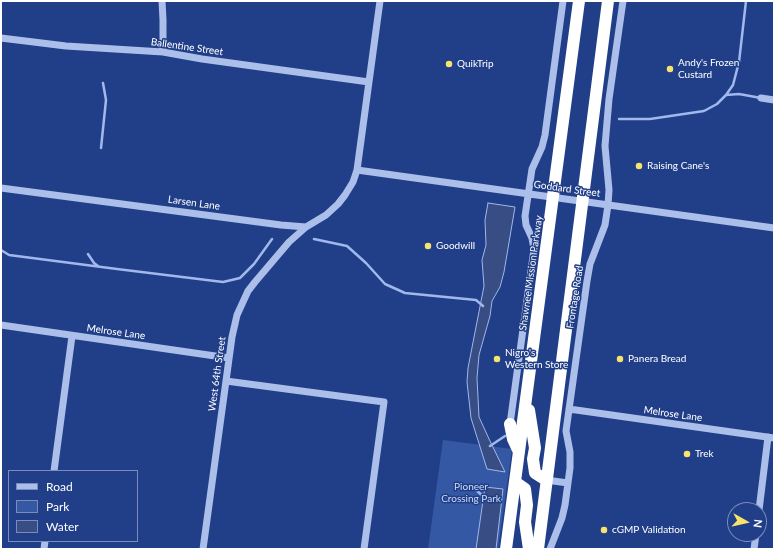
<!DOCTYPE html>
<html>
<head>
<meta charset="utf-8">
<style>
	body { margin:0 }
	#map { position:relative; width:775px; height:550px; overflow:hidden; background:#213f88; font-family:Lato,sans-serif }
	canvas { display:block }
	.frame { position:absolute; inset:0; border:2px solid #fff; pointer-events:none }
	.legend { position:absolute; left:8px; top:470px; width:130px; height:72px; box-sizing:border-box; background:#213f88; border:1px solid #7a8cb8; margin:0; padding:5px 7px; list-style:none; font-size:12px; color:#fff }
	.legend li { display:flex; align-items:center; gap:8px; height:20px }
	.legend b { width:20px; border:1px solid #7a8cb8 }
	.north { position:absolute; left:727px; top:502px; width:40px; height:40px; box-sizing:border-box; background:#213f88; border:1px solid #7a8cb8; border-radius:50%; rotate:98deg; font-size:11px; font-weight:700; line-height:16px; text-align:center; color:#fff }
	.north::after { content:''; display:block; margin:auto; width:14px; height:18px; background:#f7e36d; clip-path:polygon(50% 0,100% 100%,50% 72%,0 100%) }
</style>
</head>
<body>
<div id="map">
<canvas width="775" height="550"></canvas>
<div class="frame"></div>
<ul class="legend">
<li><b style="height:5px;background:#acbfea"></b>Road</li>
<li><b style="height:11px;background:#3558a5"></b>Park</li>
<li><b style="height:11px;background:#374d83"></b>Water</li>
</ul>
<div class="north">N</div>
</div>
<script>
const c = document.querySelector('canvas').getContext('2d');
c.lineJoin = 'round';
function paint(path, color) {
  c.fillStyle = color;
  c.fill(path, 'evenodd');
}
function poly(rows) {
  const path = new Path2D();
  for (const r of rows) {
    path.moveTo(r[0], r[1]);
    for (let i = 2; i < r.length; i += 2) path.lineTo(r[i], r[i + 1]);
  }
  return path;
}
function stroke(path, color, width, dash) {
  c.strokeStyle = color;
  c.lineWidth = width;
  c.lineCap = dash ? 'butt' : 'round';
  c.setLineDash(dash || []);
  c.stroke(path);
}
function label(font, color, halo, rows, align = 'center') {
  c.font = font + ' Lato,sans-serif';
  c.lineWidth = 3;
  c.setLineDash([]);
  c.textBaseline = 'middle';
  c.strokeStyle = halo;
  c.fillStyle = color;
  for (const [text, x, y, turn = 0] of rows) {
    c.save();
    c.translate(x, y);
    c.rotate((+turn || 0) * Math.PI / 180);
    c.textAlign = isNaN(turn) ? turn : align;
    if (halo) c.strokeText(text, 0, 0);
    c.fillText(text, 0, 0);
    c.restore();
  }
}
const green = poly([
	[443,440,512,449,498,549,428,549]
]);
const water = poly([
	[488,203,515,207,504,272,500,287,492,301,490,316,479,355,477,378,479,417,490,441,505,472,487,469,471,418,467,382,468,368,484,286,482,260,486,245,485,220,488,203],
	[485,487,503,489,496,549,476,549,485,487]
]);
const stream = poly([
	[726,95,739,94,761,98],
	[619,119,650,119,704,111,717,104,726,95,733,85,739,62,746,1],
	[101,148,106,100,103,83],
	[314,239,347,246,366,263,385,284,405,293,476,300,483,306],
	[1,250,9,255,117,269,223,282,240,278,254,264,272,239],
	[88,254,94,263,98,266],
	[490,446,505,436],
	[475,489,485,498]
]);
const minor = poly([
	[162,1,163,20,163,52],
	[1,38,66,46,163,52,202,59,369,82],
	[761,98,774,100],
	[357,170,774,228],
	[1,188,281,225,306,227,326,215,338,204,345,195,353,182,357,170,380,1],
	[1,325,229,358],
	[226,381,384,402,364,549],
	[569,409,774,438],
	[510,424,534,249,532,238,526,225,525,216,532,169,542,147,545,135,563,1],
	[54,471,72,336],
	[546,480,568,483],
	[759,510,768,437],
	[44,549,45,541],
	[203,549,232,337,237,315,248,291,255,282,289,242,306,227],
	[550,549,562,518,565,505,570,468,570,452,566,431,587,281,590,264,605,225,608,205,609,190,605,146,609,99,623,1],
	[754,549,756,534]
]);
const highway = poly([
	[529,410,535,448,533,459,535,473,546,480],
	[510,424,513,439,519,452],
	[515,482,525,489,527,505,525,522,529,549],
	[506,549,579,1],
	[538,549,608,1]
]);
const markers = [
	[449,64,4,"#f7e36d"],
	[670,69,4,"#f7e36d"],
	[639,166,4,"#f7e36d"],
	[428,246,4,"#f7e36d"],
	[497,359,4,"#f7e36d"],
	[620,359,4,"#f7e36d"],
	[687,454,4,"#f7e36d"],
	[604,530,4,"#f7e36d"]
];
const streetNames = [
	["Ballentine Street",187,47,8],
	["Goddard Street",567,189,8],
	["Larsen Lane",194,203,8],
	["Shawnee Mission Parkway",531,273,-82],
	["Frontage Road",575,297,-81],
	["Melrose Lane",116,332,8],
	["West 64th Street",217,374,-82],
	["Melrose Lane",673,414,8]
];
const poiNames = [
	["Andy's Frozen",678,63],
	["Custard",678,75],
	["QuikTrip",457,64],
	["Raising Cane's",647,166],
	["Goodwill",436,246],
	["Nigro's",505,353],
	["Western Store",505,365],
	["Panera Bread",628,359],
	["Trek",695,454],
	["cGMP Validation",612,530]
];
const parkNames = [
	["Pioneer",471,487],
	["Crossing Park",471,499]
];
paint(green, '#3558a5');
paint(water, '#374d83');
stroke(water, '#a0b8eb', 1);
stroke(stream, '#a0b8eb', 2.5);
stroke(minor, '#acbfea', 7);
stroke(highway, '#fff', 12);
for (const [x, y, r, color] of markers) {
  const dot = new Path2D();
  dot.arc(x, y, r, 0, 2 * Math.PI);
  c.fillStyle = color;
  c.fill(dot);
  stroke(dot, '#213f88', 1.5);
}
label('10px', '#fff', '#213f88', streetNames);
label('10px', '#fff', '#213f88', poiNames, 'left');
label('10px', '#d1ddf8', '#213f88', parkNames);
</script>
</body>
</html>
